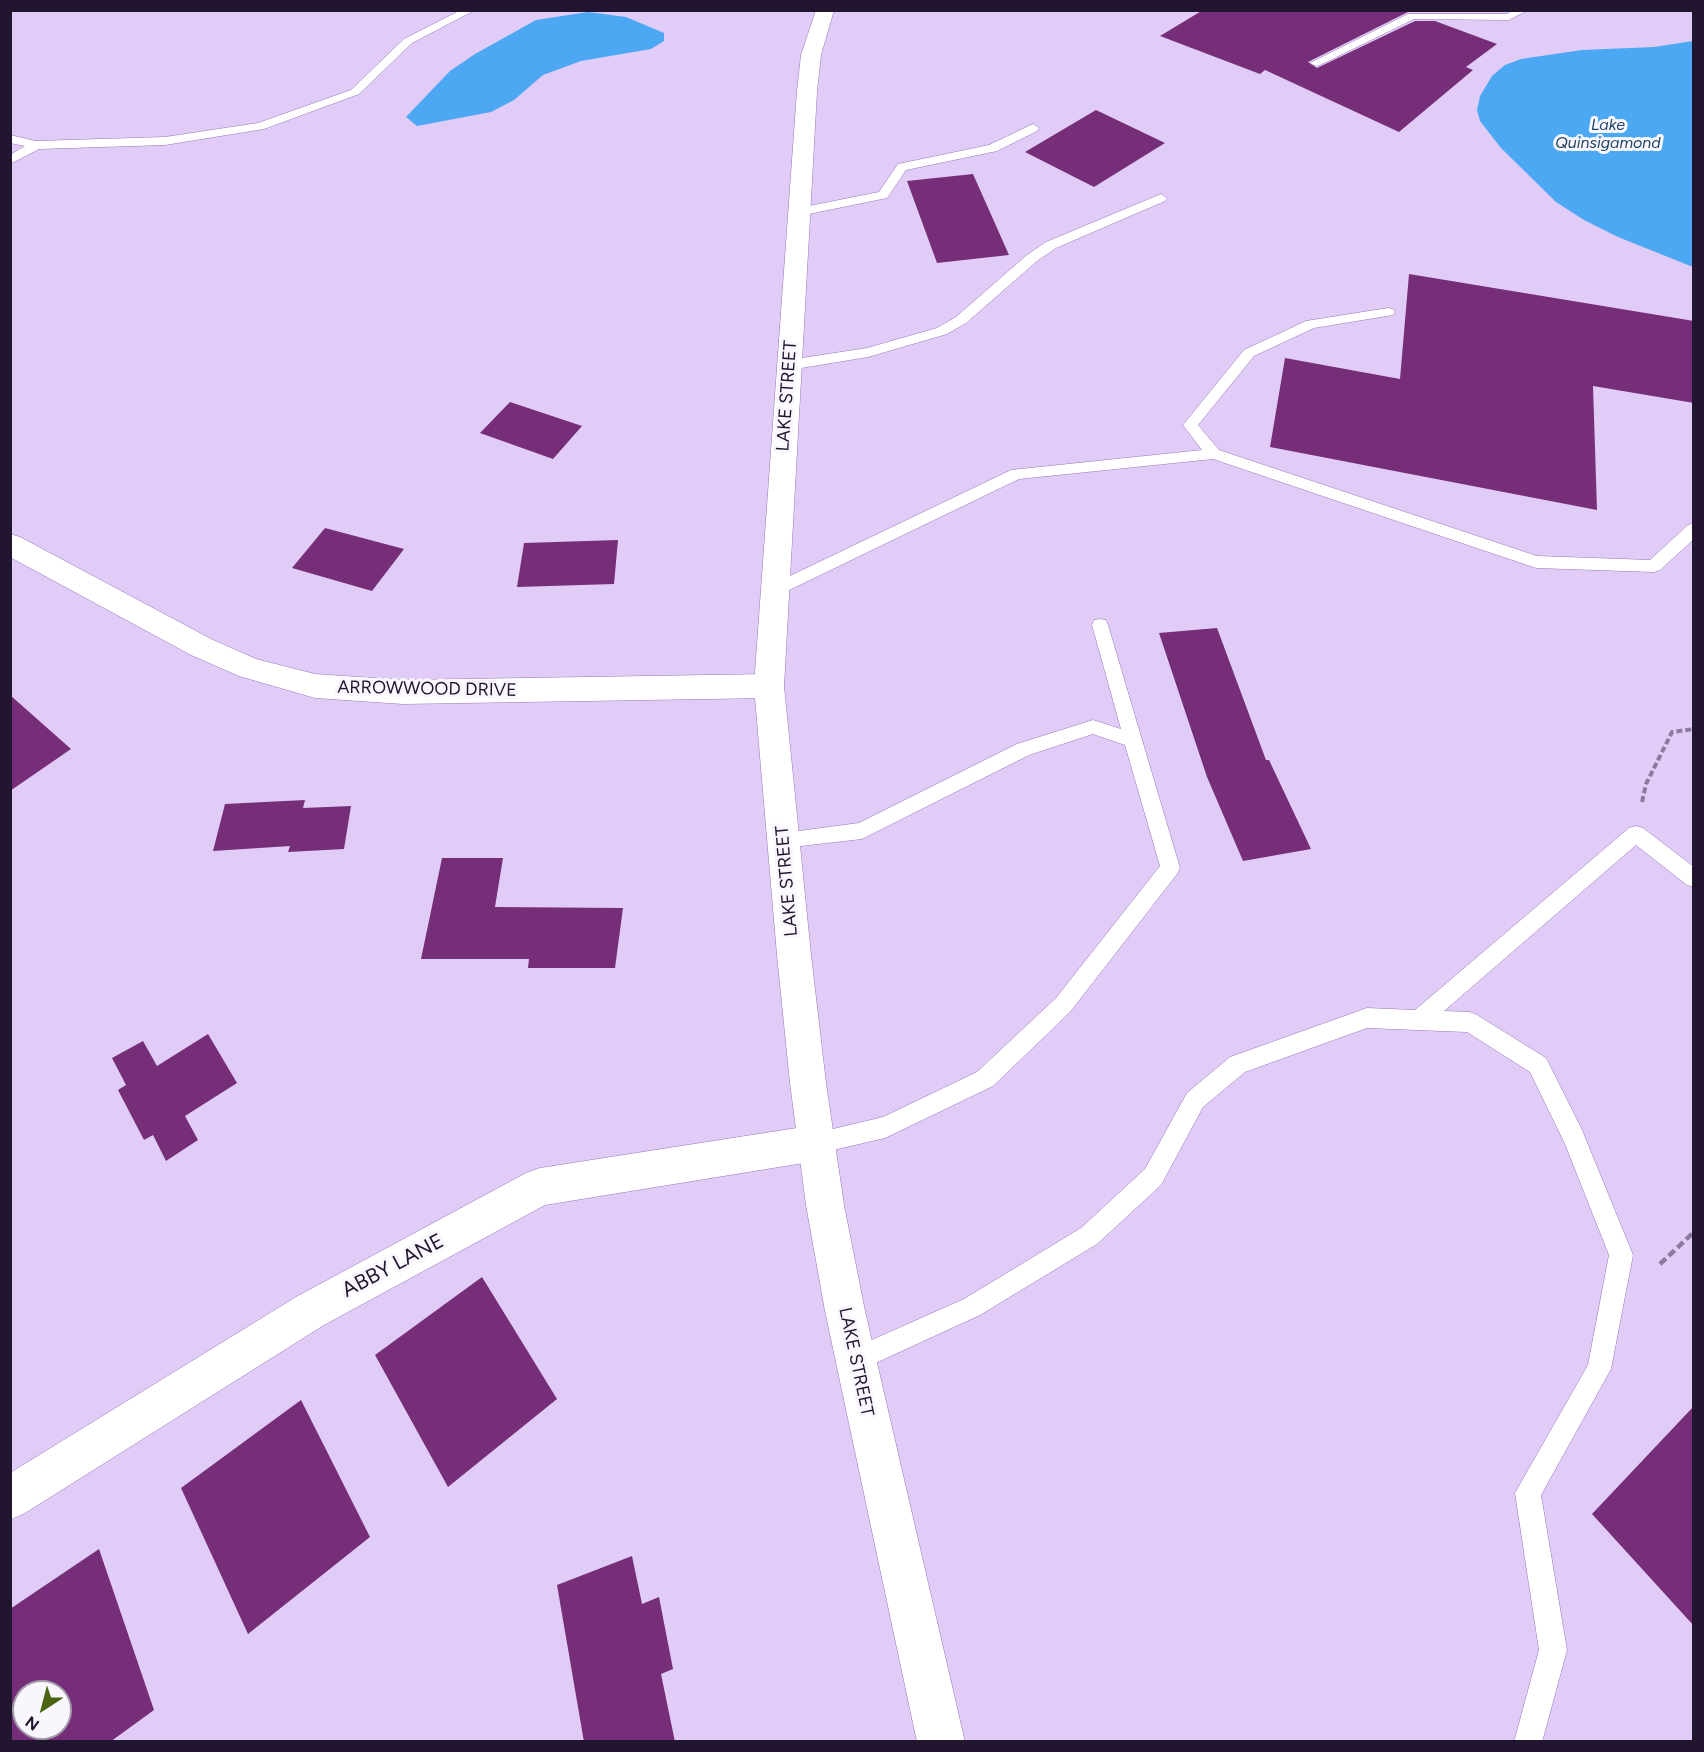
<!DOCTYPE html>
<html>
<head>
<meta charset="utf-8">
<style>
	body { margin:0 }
	#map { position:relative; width:1704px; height:1752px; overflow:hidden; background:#e1ccf8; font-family:Figtree,sans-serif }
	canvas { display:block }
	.frame { position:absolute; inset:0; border:12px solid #22152f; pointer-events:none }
	.north { position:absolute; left:12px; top:1680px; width:60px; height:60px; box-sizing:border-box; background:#f9f6fd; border:2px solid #a39cab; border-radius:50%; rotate:216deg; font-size:16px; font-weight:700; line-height:24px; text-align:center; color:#22152f }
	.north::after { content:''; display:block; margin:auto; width:21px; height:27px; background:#4b6414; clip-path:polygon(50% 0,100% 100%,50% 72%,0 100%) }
</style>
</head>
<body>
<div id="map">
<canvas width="1704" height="1752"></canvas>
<div class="frame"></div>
<div class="north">N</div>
</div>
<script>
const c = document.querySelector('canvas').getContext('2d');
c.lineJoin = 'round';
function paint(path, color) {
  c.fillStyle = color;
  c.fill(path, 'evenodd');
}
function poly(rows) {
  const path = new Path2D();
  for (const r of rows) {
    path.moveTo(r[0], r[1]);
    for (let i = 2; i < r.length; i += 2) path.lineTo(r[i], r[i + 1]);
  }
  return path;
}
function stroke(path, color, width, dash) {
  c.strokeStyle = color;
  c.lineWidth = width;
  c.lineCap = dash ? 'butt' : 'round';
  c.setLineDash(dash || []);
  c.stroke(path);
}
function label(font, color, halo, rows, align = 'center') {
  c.font = font + ' Figtree,sans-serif';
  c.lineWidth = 6;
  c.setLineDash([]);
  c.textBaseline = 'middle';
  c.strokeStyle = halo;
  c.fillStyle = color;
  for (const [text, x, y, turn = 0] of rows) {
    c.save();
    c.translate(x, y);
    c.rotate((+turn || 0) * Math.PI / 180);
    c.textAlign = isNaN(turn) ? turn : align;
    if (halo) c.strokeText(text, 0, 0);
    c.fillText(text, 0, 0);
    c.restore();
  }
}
const water = poly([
	[588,12,626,17,664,33,664,41,651,49,581,61,543,75,514,100,491,112,417,126,406,117,450,71,475,54,536,20],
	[1693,41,1693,267,1618,237,1584,220,1556,202,1501,148,1480,121,1477,110,1480,96,1492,76,1505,65,1521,59,1582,50,1654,47]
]);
const building = poly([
	[1203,10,1408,12,1308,62,1317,68,1415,21,1435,21,1497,44,1466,67,1473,70,1399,132,1265,70,1260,74,1160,36],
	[1096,110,1165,143,1094,187,1025,152],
	[973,174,1009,255,937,263,907,181],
	[1409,274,1694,321,1694,403,1593,386,1597,510,1270,447,1285,358,1400,379],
	[510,402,582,426,553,459,480,433],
	[325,528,404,549,372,591,292,568],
	[618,540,614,584,517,587,524,543],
	[1217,628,1266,760,1269,760,1311,849,1243,861,1207,777,1159,633],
	[10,695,71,749,10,791],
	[305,800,303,808,351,806,344,849,288,852,290,846,213,851,225,804],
	[442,858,503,858,495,907,623,908,615,968,528,968,529,959,421,959],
	[208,1034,237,1083,185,1116,198,1140,166,1161,153,1135,144,1140,118,1090,126,1085,112,1058,143,1041,157,1066],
	[482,1277,557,1399,448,1487,375,1355],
	[301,1400,370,1537,248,1634,181,1488],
	[1694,1406,1694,1626,1592,1514],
	[99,1549,154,1710,110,1742,10,1742,10,1609],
	[24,1692,60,1692,60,1728,24,1728],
	[632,1556,642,1604,659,1597,673,1669,661,1674,675,1742,584,1742,557,1585]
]);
const pathFar1 = poly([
	[1642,802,1646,784,1672,732,1694,729]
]);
const path = poly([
	[1660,1264,1694,1232]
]);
const service = poly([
	[461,10,475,10,412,43,359,94,264,129,165,145,39,149,10,164,10,155,25,146,10,143,10,135,36,141,165,137,258,123,351,90,404,39,461,10],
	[1514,10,1528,10,1509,20,1414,19,1320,65,1316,66,1310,63,1408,14,1507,14,1514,10],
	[1033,124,1039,128,1037,131,997,151,906,170,887,198,799,216,793,212,799,208,879,192,898,164,989,145,1033,124],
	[1161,194,1167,198,1165,201,1056,248,1037,261,966,323,947,334,868,357,789,370,782,365,789,360,867,348,937,328,956,317,1027,255,1046,242,1161,194],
	[1388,308,1393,309,1395,312,1393,315,1314,328,1254,356,1198,425,1219,450,1537,556,1650,560,1688,525,1694,523,1694,539,1660,570,1654,572,1536,568,1213,459,1019,479,781,594,775,596,769,594,767,590,769,586,1011,470,1202,450,1183,425,1244,350,1306,321,1388,308],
	[1100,619,1106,620,1108,625,1180,868,1177,874,1070,1012,993,1086,885,1138,816,1154,808,1151,805,1143,808,1135,883,1117,977,1072,1056,998,1160,866,1125,745,1093,734,1029,755,862,839,783,848,776,846,773,840,776,834,859,823,1017,744,1093,720,1121,729,1092,625,1094,620,1100,619],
	[1636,826,1643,828,1694,867,1694,887,1687,885,1636,845,1444,1011,1470,1012,1477,1015,1546,1058,1582,1130,1633,1255,1611,1369,1541,1495,1567,1650,1542,1742,1514,1742,1539,1650,1515,1493,1588,1365,1609,1255,1565,1144,1530,1072,1467,1032,1367,1028,1245,1072,1203,1107,1161,1185,1097,1244,980,1315,856,1372,847,1369,844,1360,847,1351,964,1299,1081,1228,1145,1169,1187,1093,1230,1057,1367,1008,1415,1010,1629,828,1636,826]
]);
const minor = poly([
	[10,534,20,537,211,639,256,659,315,674,403,680,769,674,780,678,784,686,780,694,769,698,403,704,315,698,239,676,191,655,10,557,10,534],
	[816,1125,829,1130,835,1143,829,1156,816,1161,545,1205,324,1325,25,1513,10,1520,10,1473,296,1297,526,1173,540,1168,816,1125]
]);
const secondary = poly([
	[816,10,834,10,821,55,817,91,784,686,811,955,826,1083,844,1205,865,1311,965,1742,917,1742,825,1311,806,1205,790,1083,777,955,754,686,797,91,801,55,816,10]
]);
const farWaternames = [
	["Lake",1608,125],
	["Quinsigamond",1608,143]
];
const streetNames = [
	["LAKE STREET",787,396,-86],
	["ARROWWOOD DRIVE",427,689,1],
	["LAKE STREET",787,881,-95],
	["LAKE STREET",856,1362,78]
];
const nearStreetnames = [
	["ABBY LANE",393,1266,-28]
];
paint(water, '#4ca8f2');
paint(building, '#762e79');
stroke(service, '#9676b8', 1);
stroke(minor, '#9676b8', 1);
stroke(secondary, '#9676b8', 1);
stroke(pathFar1, '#8b7a9e', 4, [6, 3]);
stroke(path, '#8b7a9e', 4.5, [8, 4]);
paint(service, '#fff');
paint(minor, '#fff');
paint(secondary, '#fff');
label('italic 16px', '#204463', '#f9f6fd', farWaternames);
label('18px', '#22152f', '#f9f6fd', streetNames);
label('21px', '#22152f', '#f9f6fd', nearStreetnames);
</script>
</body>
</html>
